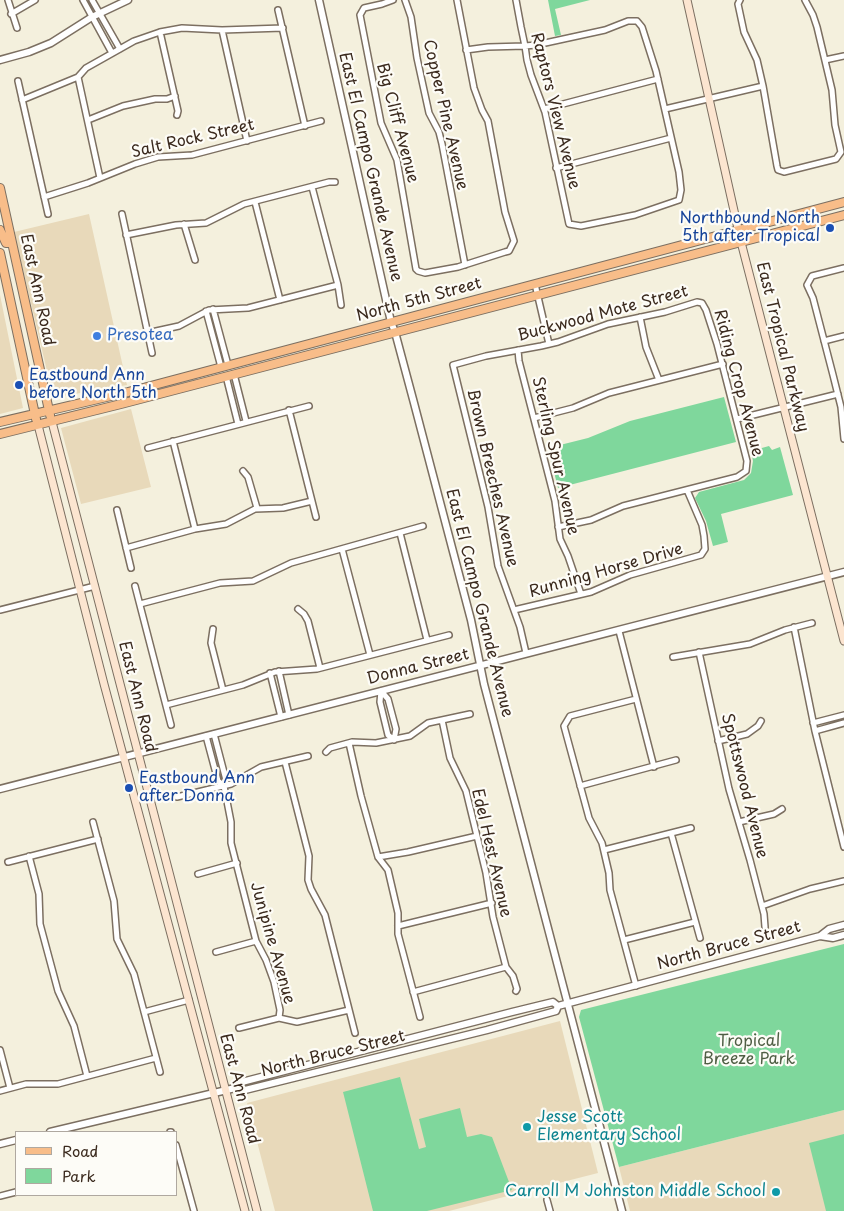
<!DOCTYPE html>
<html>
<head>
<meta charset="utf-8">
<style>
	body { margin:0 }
	#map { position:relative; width:844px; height:1211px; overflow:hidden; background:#f4f0dd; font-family:"Playpen Sans",sans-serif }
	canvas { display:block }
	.legend { position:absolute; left:15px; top:1131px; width:162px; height:65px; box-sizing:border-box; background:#fdfcf7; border:1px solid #afa8a0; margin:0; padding:6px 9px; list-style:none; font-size:15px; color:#3b2a1e }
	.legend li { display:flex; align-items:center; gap:10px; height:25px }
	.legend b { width:25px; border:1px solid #afa8a0 }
</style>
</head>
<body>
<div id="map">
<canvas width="844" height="1211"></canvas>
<ul class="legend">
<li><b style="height:6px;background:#f8bd89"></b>Road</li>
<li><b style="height:14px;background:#7fd79c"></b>Park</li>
</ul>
</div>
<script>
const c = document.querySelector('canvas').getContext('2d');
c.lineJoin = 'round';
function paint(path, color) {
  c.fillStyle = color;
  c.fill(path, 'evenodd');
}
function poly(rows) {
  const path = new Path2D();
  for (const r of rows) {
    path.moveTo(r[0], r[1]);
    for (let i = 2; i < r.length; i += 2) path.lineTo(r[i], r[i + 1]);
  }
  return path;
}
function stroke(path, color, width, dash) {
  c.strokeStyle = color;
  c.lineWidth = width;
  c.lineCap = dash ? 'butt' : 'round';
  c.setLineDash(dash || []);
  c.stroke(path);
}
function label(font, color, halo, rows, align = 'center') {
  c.font = font + ' "Playpen Sans",sans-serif';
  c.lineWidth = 4.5;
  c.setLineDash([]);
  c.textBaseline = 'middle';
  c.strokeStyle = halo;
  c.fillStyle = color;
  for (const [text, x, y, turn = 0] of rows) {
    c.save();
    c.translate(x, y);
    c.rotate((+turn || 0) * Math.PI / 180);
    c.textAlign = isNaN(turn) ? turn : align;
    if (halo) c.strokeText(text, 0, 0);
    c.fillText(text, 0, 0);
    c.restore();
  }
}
const built = poly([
	[89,214,127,385,57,397,52,392,14,232],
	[0,295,23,408,0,414],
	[131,409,151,487,81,504,61,428],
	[560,1021,598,1173,449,1211,275,1211,247,1103],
	[844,1110,844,1211,630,1211,619,1167]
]);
const green = poly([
	[548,0,590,0,555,9,561,35,555,36],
	[724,397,736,442,558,488,548,448,588,438,630,421],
	[769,446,772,450,780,447,793,495,721,514,728,542,713,546,706,521,695,498,699,492,744,480,751,473,753,461,751,451],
	[844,944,844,1110,619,1167,579,1017,581,1010],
	[400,1077,419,1149,426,1147,419,1119,460,1108,467,1137,481,1134,492,1137,512,1190,427,1211,373,1211,343,1092],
	[844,1134,844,1211,826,1211,809,1143]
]);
const minor = poly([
	[8,0,17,28],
	[83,0,112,53],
	[92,0,120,49],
	[393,0,382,4,364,8,360,15,381,123,397,160,416,269,418,271,425,273,458,267,505,252,509,251,514,241,505,212,488,121,482,110,474,88,457,0],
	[405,0,411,17,417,58,429,113,439,132,442,144,465,265],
	[740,0,738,4,744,32,757,60,763,86,777,166,778,170,784,172,836,159,841,152,835,125,832,90,817,27,813,15,805,0],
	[278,10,305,126],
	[11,14,35,0],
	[222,30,247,141],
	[160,32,178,111,177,115],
	[466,50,488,47,525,46,536,45,605,30,628,21,637,21,642,27,656,71,679,172,681,190,679,200,635,215,581,226,569,224,545,112,531,75,527,60,525,46,521,27,516,0],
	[825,60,844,56],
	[78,77,100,178],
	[18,81,48,214],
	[22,100,78,77,86,68,134,41,160,32,182,28,222,30,283,28],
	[544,109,658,79],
	[665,109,763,86],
	[88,120,123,106,155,99,167,99,175,96],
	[556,168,671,138],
	[312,187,338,285,341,305],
	[44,197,88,183,135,164,158,157,192,155,321,121],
	[255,202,280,300],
	[122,214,152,353],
	[184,224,195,260],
	[126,235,176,225,206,223,244,204,329,182,335,182],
	[844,268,812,276,807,285,813,298,833,375,841,407,844,439],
	[535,284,549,344],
	[213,309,228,365],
	[206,311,221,367],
	[640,317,646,347,659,380],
	[147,333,179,326,209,310,248,308,338,285],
	[824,341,844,336],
	[518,350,519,361,555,501,560,539,568,556,581,594],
	[234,374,246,421],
	[226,376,238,424],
	[289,410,316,517],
	[534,418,573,408,609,393,723,364],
	[737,419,838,394],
	[173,441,195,529],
	[148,448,309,406],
	[243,471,248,477,257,508],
	[117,510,131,568],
	[400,533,427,640],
	[126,548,195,529,226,524,255,509,283,508,312,501],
	[342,549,370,655],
	[135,586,171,725],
	[140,604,220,583,253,581,291,563,423,526],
	[298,609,304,614,308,621,320,668],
	[0,610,95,586],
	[514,610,591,592,630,575,701,555,705,549,704,536,702,525,687,490],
	[794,627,815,731,844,847],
	[213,629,211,643,223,690],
	[619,631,654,767],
	[699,652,729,789,750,860,764,914,765,927],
	[526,653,520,627,498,566,488,507,453,365,486,356,541,346,558,342,608,324,665,312,697,302,702,303,706,310,717,344,747,461,746,471,737,477,623,506,591,520,558,527],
	[673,657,750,644,785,630,812,623],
	[279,671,289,715],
	[270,673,281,717],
	[381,691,388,699,396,729,394,740,388,735,380,702,381,691],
	[166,705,243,685,275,672,317,669,449,635],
	[442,720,450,758,466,791,486,873,493,917,506,967,513,976,517,989,516,991],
	[813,723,844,715],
	[815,731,844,723],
	[214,734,226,780,224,786,231,822,231,843,256,941,266,960,274,982,280,1010,279,1018],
	[206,736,218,781,224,786],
	[718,741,747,734,758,726,761,721],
	[349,743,361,796,378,857,388,870,398,913,398,934,420,1017],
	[326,752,330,748,352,742,376,743,410,736,428,723,470,714],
	[285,762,309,856,308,880,311,889,325,915,355,1033],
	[580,786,676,760],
	[177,797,231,784,261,767,308,756],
	[93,822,114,901,117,939,134,974,160,1072],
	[739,822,774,814,782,809],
	[671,833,700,938],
	[604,850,691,828],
	[29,856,39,894,40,924,58,991,74,1026,87,1076],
	[378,857,408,852,477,836],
	[8,862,98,839],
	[198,874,237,863],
	[762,906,810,889,844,881],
	[398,926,492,903],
	[624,940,695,922],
	[216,952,256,941],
	[636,986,610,890,609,873,602,843,589,818,564,726,570,716,636,699],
	[413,992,506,967],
	[144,1012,189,1000],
	[239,1028,279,1018,297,1022,349,1010],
	[0,1050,10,1088],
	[0,1091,26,1084,58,1084,156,1058],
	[170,1132,171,1132],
	[176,1145,194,1211],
	[0,1196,16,1192],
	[547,1200,550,1211]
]);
const tertiary = poly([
	[319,0,391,322,395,332,414,403,471,620,484,684,622,1211],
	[0,60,29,52,51,43,92,17,128,0],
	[0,789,844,572],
	[820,936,833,938,844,935],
	[558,1006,553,1002,512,1012,238,1083,236,1088,241,1091,487,1030,556,1011,558,1006,820,936,829,929,844,925],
	[50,1132,235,1088],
	[0,1144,16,1140]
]);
const secondary = poly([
	[687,0,741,242,844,641],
	[52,422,257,1211],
	[38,425,104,684,245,1211]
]);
const primary = poly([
	[0,188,50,415],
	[0,230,6,243,12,243],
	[0,253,36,419],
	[0,422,128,392,844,202],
	[0,434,121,404,844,215]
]);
const markers = [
	[830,228,5,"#1a4fb4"],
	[97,336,5,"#3f7fe0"],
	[19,385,5,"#1a4fb4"],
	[129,788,5,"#1a4fb4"],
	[527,1127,5,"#0f9aa8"],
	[776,1192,5,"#0f9aa8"]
];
const streetNames = [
	["Raptors View Avenue",555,111,76],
	["Copper Pine Avenue",445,115,77],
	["Big Cliff Avenue",397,123,75],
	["Salt Rock Street",193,139,-13],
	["East El Campo Grande Avenue",370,167,77],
	["East Ann Road",37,290,78],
	["North 5th Street",419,300,-15],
	["Buckwood Mote Street",603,314,-15],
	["East Tropical Parkway",782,347,76],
	["Riding Crop Avenue",738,383,75],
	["Sterling Spur Avenue",555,456,77],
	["Brown Breeches Avenue",492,478,77],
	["Running Horse Drive",606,571,-16],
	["East El Campo Grande Avenue",479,603,76],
	["Donna Street",418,667,-14],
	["East Ann Road",137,697,76],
	["Spottswood Avenue",744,786,76],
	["Edel Hest Avenue",491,853,77],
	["Junipine Avenue",272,943,74],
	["North Bruce Street",729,946,-15],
	["North Bruce Street",333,1054,-14],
	["East Ann Road",239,1089,75]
];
const transitNames = [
	["Northbound North",820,219,"right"],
	["5th after Tropical",820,237,"right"],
	["Eastbound Ann",29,376],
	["before North 5th",29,394],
	["Eastbound Ann",139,779],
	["after Donna",139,797]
];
const shopNames = [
	["Presotea",107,336]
];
const parkNames = [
	["Tropical",749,1042],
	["Breeze Park",749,1060]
];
const cultureNames = [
	["Jesse Scott",537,1118],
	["Elementary School",537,1136],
	["Carroll M Johnston Middle School",766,1192,"right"]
];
paint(built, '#e8d9ba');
paint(green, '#7fd79c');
stroke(minor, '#7c6f61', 8);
stroke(tertiary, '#7c6f61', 9);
stroke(secondary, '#7c6f61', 9);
stroke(primary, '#7c6f61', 10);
stroke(minor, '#fff', 5);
stroke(tertiary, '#fff', 6);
stroke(secondary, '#fce5d0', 7);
stroke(primary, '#f8bd89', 8);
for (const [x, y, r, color] of markers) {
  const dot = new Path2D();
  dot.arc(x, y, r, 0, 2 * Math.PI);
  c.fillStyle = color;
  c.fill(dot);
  stroke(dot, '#fdfcf7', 2);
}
label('16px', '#3b2a1e', '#fdfcf7', streetNames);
label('16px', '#164399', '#fdfcf7', transitNames, 'left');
label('16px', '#366cbe', '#fdfcf7', shopNames, 'left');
label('16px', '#4f5e44', '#fdfcf7', parkNames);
label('16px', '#0d838f', '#fdfcf7', cultureNames, 'left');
</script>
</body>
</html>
